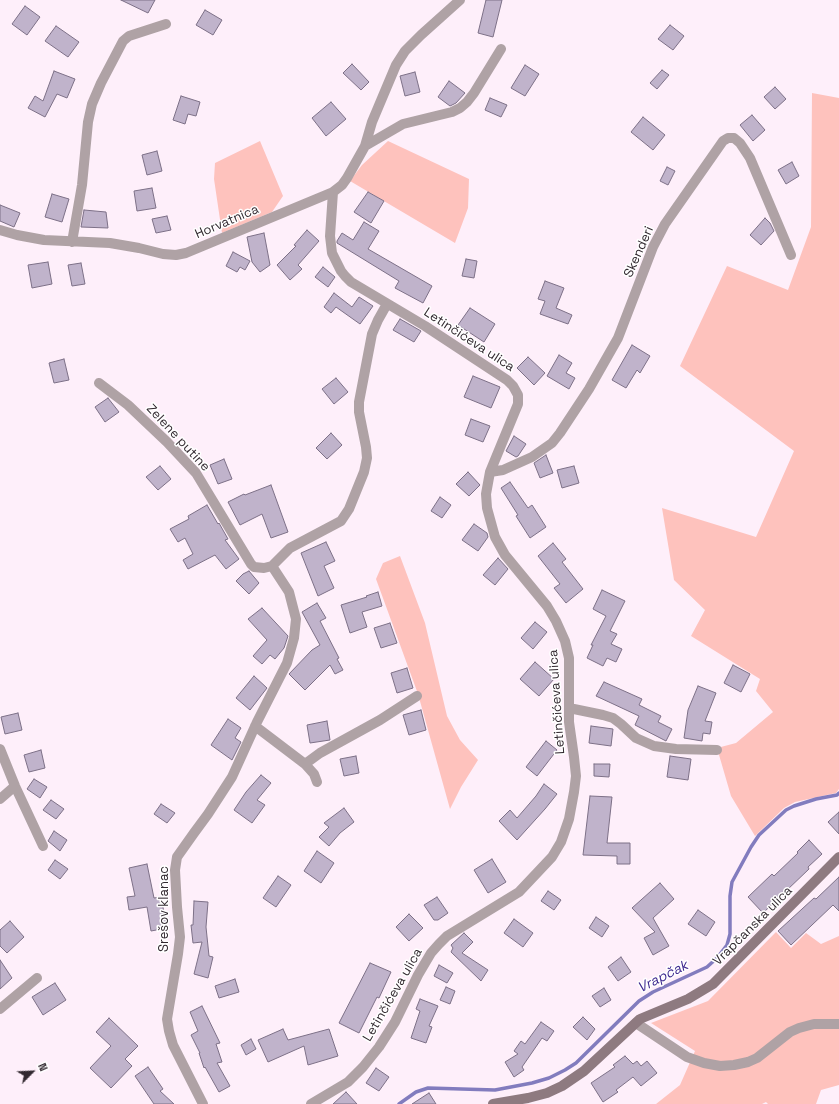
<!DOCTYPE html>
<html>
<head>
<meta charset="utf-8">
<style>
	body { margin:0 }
	#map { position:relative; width:839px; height:1104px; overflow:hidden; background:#feeffa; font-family:"Space Grotesk",sans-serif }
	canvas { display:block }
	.north { position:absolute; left:12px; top:1052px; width:40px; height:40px; -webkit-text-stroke:3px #fff; paint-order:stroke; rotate:66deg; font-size:11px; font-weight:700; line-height:16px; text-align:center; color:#31282f }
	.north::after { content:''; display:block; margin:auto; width:14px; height:18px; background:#31282f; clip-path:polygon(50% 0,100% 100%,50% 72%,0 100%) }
</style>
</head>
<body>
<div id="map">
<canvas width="839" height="1104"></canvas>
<div class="north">N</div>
</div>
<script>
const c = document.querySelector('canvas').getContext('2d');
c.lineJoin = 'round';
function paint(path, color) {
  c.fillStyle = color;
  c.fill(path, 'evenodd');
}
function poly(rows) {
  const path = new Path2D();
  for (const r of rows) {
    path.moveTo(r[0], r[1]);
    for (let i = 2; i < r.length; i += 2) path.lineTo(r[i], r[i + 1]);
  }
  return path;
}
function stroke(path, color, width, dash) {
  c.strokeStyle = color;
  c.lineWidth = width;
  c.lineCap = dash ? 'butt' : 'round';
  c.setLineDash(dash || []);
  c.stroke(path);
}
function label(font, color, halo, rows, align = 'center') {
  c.font = font + ' "Space Grotesk",sans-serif';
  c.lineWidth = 3;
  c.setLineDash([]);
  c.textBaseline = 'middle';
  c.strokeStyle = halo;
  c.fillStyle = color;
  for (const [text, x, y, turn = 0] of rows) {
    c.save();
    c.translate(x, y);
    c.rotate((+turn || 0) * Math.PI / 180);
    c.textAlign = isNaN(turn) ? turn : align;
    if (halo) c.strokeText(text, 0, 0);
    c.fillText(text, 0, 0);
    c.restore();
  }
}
const green = poly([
	[812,93,839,98,839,789,836,793,795,802,784,808,755,836,731,796,717,748,736,743,773,712,756,691,760,679,691,636,705,610,674,580,662,508,756,537,794,451,680,366,727,266,788,290,811,227],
	[260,141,283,196,272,212,222,233,214,179,215,163],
	[388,141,469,179,468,208,455,243,350,181,362,165],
	[400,556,425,623,447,716,460,740,478,760,461,787,450,809,418,694,376,579,383,563],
	[776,932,791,948,806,933,821,944,839,936,839,1085,821,1090,816,1104,768,1104,766,1102,762,1104,656,1104,680,1085,695,1051,651,1023,708,1001]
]);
const stream = poly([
	[399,1104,416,1092,428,1088,495,1090,532,1083,549,1078,565,1070,576,1063,639,1001,653,992,707,967,717,958,727,945,730,934,730,896,732,882,751,847,759,835,786,810,794,806,816,799,837,795,839,793]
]);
const building = poly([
	[121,0,155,0,148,13,121,0],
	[486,0,502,0,493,37,478,33,486,0],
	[25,6,40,17,27,35,12,24,25,6],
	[205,10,222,20,213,35,196,25,205,10],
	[670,25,684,36,673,50,658,39,670,25],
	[56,26,79,42,68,57,45,41,56,26],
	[352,64,369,82,361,90,343,73,352,64],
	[525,65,539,74,525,96,511,88,525,65],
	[662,70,669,75,657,89,650,83,662,70],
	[54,71,75,79,67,98,57,94,45,117,28,108,35,96,43,101,54,71],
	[415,72,420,92,405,96,400,76,415,72],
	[449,81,465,93,456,103,450,106,438,97,449,81],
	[775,87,786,99,775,109,764,97,775,87],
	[181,96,200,102,196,116,188,114,185,124,173,120,181,96],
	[490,98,507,105,501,117,485,110,490,98],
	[331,102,346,119,326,136,312,118,331,102],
	[752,115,765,130,753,141,740,125,752,115],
	[643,117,665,135,653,150,631,132,643,117],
	[157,151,162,171,147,175,142,155,157,151],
	[792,162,799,176,786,184,778,170,792,162],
	[667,167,675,171,668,185,660,181,667,167],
	[152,188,156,208,137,211,134,191,152,188],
	[368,192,384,201,371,223,354,212,368,192],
	[52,194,69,199,62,222,45,217,52,194],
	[0,205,20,213,14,227,0,221,0,205],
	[84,210,106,212,108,228,81,227,84,210],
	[167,216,171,230,156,233,152,219,167,216],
	[765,218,770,223,774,231,761,245,750,235,765,218],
	[364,222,379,231,368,249,432,286,423,303,395,288,399,281,337,243,337,241,342,233,353,240,364,222],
	[307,230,319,241,298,265,302,269,290,280,277,265,296,246,294,245,307,230],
	[264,233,270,265,260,272,252,262,247,237,264,233],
	[233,252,250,261,245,270,240,267,237,272,226,266,233,252],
	[466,259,477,261,474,278,462,276,466,259],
	[48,262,52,284,32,288,28,265,48,262],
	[81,263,85,284,72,286,68,265,81,263],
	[323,267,335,277,328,287,315,277,323,267],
	[545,281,564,288,556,308,572,315,568,324,540,314,545,301,538,299,545,281],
	[334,293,352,307,359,297,373,306,360,324,336,307,331,313,324,307,334,293],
	[470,308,495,324,484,342,458,325,470,308],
	[400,319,421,331,414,342,393,330,400,319],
	[632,345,650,356,640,373,637,370,626,388,612,380,632,345],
	[559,355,572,363,566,373,575,378,569,389,547,376,559,355],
	[528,357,545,373,534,385,517,368,528,357],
	[64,359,69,380,54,383,49,363,64,359],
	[473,376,500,387,491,408,464,397,473,376],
	[336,378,348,392,334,404,322,389,336,378],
	[108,398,119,412,105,422,95,407,108,398],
	[471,419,490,426,483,442,465,435,471,419],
	[331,433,342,445,327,459,316,448,331,433],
	[514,436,526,444,518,456,516,457,506,451,514,436],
	[546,455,553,473,540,478,534,463,546,455],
	[224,459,232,479,218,484,210,465,224,459],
	[160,466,171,479,158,490,146,477,160,466],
	[574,466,579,483,562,488,557,470,574,466],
	[468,472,480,485,469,496,456,484,468,472],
	[510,482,528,508,532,505,546,527,530,538,516,516,518,515,501,488,510,482],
	[271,485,288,532,271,538,262,514,240,525,228,502,244,494,245,495,271,485],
	[440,497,451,505,442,518,431,511,440,497],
	[207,505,218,524,219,523,228,539,225,540,239,559,226,569,215,555,188,569,183,560,193,554,185,538,178,542,170,529,189,519,188,516,207,505],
	[474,524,487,533,488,537,478,551,462,540,474,524],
	[326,542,335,561,324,566,334,588,318,596,301,553,326,542],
	[553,543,566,559,562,562,583,589,566,603,554,588,560,584,538,556,553,543],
	[498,558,508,569,495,585,483,575,498,558],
	[249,571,259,583,249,594,236,581,243,574,249,571],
	[602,590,625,601,610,631,617,634,611,644,622,649,616,662,607,658,603,666,587,658,593,645,591,645,606,616,593,609,602,590],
	[378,592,382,606,362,612,367,627,350,633,341,605,367,597,366,596,378,592],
	[317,603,326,618,320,621,339,658,337,659,343,670,335,674,330,665,305,690,289,674,312,650,320,645,302,612,317,603],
	[262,608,288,636,284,648,275,659,270,655,262,664,253,656,267,640,248,619,262,608],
	[535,622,547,632,533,649,521,638,535,622],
	[390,623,397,643,381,648,374,628,390,623],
	[535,662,554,679,539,696,520,679,535,662],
	[733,665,750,674,741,692,724,683,733,665],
	[407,668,413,688,397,693,391,673,407,668],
	[254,676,267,688,250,710,236,698,254,676],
	[604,682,642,699,639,705,661,716,658,722,672,729,666,741,635,725,639,716,596,696,604,682],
	[698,686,716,693,705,721,712,722,710,734,703,733,702,741,684,738,688,710,698,686],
	[421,710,426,730,409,735,403,715,421,710],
	[18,713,22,730,5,734,1,717,18,713],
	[228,719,241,728,235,738,241,742,232,760,211,745,228,719],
	[327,721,330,740,310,743,307,725,327,721],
	[591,726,613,729,611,746,589,743,591,726],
	[546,741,557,750,537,776,526,767,546,741],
	[41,750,45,768,29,772,24,755,41,750],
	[356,756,359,773,344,776,340,759,356,756],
	[670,756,691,759,688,780,667,777,670,756],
	[594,764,610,764,609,777,594,776,594,764],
	[261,775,271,783,257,800,265,805,252,823,234,810,246,792,261,775],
	[34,779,47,787,40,798,27,789,34,779],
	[544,784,557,794,545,809,517,840,499,821,510,810,517,818,536,796,544,784],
	[590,796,612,797,607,843,630,843,630,864,617,864,617,856,583,855,590,796],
	[51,800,64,809,56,819,43,810,51,800],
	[161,804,175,813,167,823,154,814,161,804],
	[344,808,354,822,340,833,329,846,319,837,329,827,324,823,344,808],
	[839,812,839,834,828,822,839,812],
	[54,831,67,840,60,851,48,841,54,831],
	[809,840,822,854,808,867,809,869,763,913,748,897,772,874,774,876,798,853,797,852,809,840],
	[317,851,334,863,321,883,304,871,317,851],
	[492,859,506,882,488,893,474,870,492,859],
	[55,860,68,869,60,879,48,870,55,860],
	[147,864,154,898,161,897,167,928,151,931,147,907,129,910,127,897,135,896,129,868,147,864],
	[278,876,291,885,276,907,263,898,278,876],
	[839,877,839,911,833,905,791,945,778,931,814,898,816,899,839,877],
	[660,883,674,899,653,918,669,946,653,955,644,938,655,932,632,908,660,883],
	[548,891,561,900,554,910,541,901,548,891],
	[437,897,448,913,438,920,434,920,424,905,437,897],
	[194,901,208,902,206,927,209,956,213,957,208,978,194,974,202,942,193,943,191,925,193,925,194,901],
	[698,910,715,922,706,936,688,924,698,910],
	[409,914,423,928,409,941,396,927,409,914],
	[596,917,609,926,602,937,589,928,596,917],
	[514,919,533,933,523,947,504,933,514,919],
	[10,921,24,937,7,953,0,946,0,930,10,921],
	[464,933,473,942,462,953,488,970,481,981,451,952,453,948,451,945,464,933],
	[621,957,631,972,618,981,608,967,621,957],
	[0,960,12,978,0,989,0,960],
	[370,963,391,972,379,998,377,997,359,1033,339,1023,370,963],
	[439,965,453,973,447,983,434,976,439,965],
	[235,979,239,992,219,998,215,986,235,979],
	[55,983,66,1000,43,1015,32,997,55,983],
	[446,987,455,991,450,1004,440,1000,446,987],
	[604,988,611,1000,600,1007,592,996,604,988],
	[420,999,438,1006,429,1026,432,1027,426,1043,411,1038,420,1011,416,1009,420,999],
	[202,1006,220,1043,216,1044,222,1062,217,1063,230,1086,219,1092,205,1067,204,1068,199,1053,200,1053,191,1035,198,1031,190,1012,202,1006],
	[583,1017,595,1029,587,1040,573,1027,583,1017],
	[109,1018,138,1046,125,1059,132,1066,111,1088,90,1068,111,1046,96,1032,109,1018],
	[541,1022,554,1031,547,1041,542,1038,522,1067,524,1070,514,1077,505,1062,518,1054,514,1051,521,1041,525,1044,541,1022],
	[283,1029,288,1040,329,1029,338,1056,308,1065,304,1046,268,1062,258,1040,283,1029],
	[251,1039,256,1049,246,1055,241,1045,251,1039],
	[625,1056,633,1064,637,1061,641,1066,647,1061,657,1073,641,1086,633,1077,616,1090,618,1092,603,1102,591,1083,615,1067,613,1065,625,1056],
	[148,1067,163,1089,160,1091,174,1104,154,1104,135,1076,148,1067],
	[376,1068,389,1077,379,1091,366,1083,376,1068],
	[346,1092,357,1104,333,1104,346,1092],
	[429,1093,436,1104,412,1104,429,1093]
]);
const street = poly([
	[365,146,403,124,452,112,460,108,467,102,474,93,501,49],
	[0,230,17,235,44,240,110,243,139,248,163,254,176,255,186,253,333,192,342,185,347,178,365,146,372,122,396,65,405,51,421,35,460,0],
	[72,242,82,185,88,122,92,104,101,83,123,41,129,36,166,24],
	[99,383,128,405,167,442,196,473,251,564,254,567,264,568,272,566],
	[490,472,503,470,532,457,552,443,560,433,589,389,618,338,653,247,665,224,723,141,728,138,734,138,740,143,750,158,791,255],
	[569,708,603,715,613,718,621,724,636,738,654,746,676,749,717,750],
	[255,726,305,764,314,774,317,782],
	[0,749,15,786,43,846],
	[305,764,320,753,380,720,417,696],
	[0,799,15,786],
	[0,1009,37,978],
	[636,1023,687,1057,704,1063,720,1066,734,1065,748,1062,757,1058,790,1032,799,1028,814,1024,839,1024],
	[203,1104,173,1045,169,1031,167,1019,178,954,180,937,177,907,175,870,177,857,194,833,208,814,232,777,257,722,287,663,294,638,296,619,289,592,272,566,290,548,341,521,349,509,364,472,367,458,366,447,359,412,359,402,372,334,378,320,387,304],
	[311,1104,348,1082,363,1067,379,1047,395,1022,418,975,431,953,439,944,447,936,519,892,552,857,561,842,569,819,574,792,576,776,574,757,569,722,569,658,565,641,556,621,547,606,505,555,495,537,487,508,486,494,490,472,518,404,518,395,513,386,507,380,425,326,351,282,345,276,341,271,332,253,330,236,333,192]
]);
const secondary = poly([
	[493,1104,528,1098,547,1093,562,1086,584,1071,640,1019,688,999,713,984,839,857]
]);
const streetNames = [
	["Horvatnica",227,222,-23],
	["Skenderi",639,252,-66],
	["Letinčićeva ulica",469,340,33],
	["Zelene putine",178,438,47],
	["Letinčićeva ulica",557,702,-94],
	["Srešov klanac",164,909,-90],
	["Vrapčanska ulica",753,926,-45],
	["Letinčićeva ulica",393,995,-60]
];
const waterNames = [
	["Vrapčak",663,977,-27]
];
paint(green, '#fec2bd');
stroke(stream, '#827cbe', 3.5);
paint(building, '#c0b3cb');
stroke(building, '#7d7087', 1);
stroke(street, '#afa2a5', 10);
stroke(secondary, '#8e7a80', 10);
label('13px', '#31282f', '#fff', streetNames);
label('italic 14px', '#3d288f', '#fff', waterNames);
</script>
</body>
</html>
